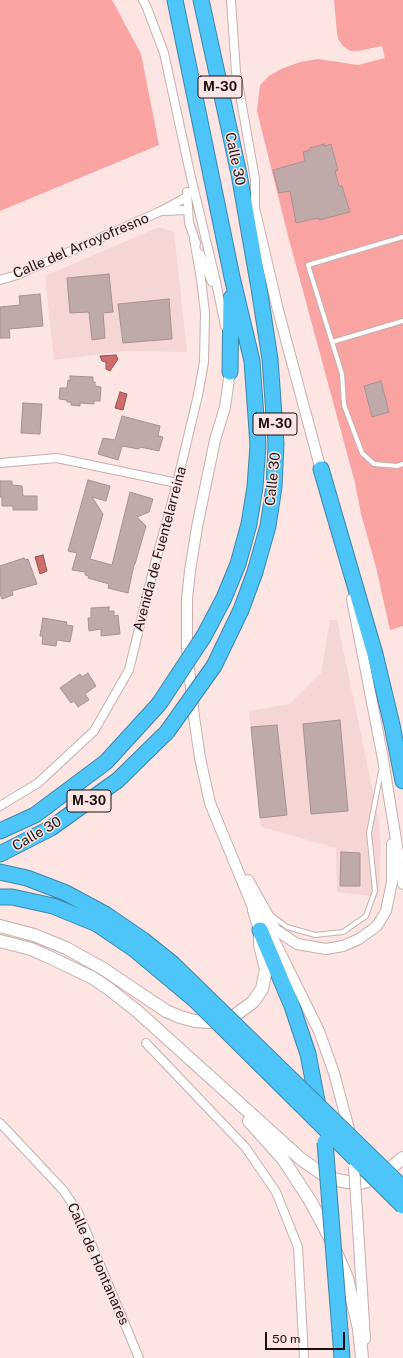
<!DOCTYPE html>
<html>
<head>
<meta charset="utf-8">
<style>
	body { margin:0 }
	#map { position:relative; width:403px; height:1358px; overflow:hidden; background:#fde5e4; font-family:"Public Sans",sans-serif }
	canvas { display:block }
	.scale { position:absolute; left:265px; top:1332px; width:80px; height:18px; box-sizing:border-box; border:2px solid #181110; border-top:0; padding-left:5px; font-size:12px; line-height:14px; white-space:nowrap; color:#181110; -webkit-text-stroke:3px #fde5e4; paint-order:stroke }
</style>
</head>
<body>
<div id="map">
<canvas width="403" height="1358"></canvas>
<div class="scale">50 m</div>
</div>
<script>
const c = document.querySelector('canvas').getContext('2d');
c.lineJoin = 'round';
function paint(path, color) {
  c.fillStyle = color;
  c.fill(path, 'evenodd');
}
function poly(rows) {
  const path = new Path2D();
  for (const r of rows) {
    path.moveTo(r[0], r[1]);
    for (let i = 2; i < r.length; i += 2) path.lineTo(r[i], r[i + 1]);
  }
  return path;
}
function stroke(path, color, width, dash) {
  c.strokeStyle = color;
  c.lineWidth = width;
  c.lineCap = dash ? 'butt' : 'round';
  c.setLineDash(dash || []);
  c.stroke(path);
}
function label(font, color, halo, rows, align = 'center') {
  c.font = font + ' "Public Sans",sans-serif';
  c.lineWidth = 3;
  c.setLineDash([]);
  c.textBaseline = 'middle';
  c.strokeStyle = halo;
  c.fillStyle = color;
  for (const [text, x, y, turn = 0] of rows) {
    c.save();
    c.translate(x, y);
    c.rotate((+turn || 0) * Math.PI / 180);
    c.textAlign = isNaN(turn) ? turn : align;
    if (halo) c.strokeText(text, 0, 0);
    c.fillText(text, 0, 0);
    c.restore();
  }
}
const built = poly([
	[159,227,174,232,187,352,126,351,54,360,45,276],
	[330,620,337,620,379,821,381,851,378,897,337,892,336,848,261,827,249,711,290,704,321,673]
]);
const green = poly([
	[0,0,112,0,141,54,159,145,0,211],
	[334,0,403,0,403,626,390,630,376,567,361,514,355,483,287,232,257,111,260,85,269,76,281,69,300,62,318,59,358,65,385,58,382,46,358,51,350,51,343,46,338,39,337,33]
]);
const water = poly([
	[116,355,118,359,110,371,106,369,106,362,102,361,100,356,116,355],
	[120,392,127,394,123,410,115,408,120,392],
	[43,555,47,571,40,574,35,557,43,555]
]);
const building = poly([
	[324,144,325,146,331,144,338,170,335,171,339,186,342,186,350,212,319,220,318,218,296,223,290,191,279,193,273,170,305,161,303,152,310,150,310,148,324,144],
	[109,274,113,312,103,313,105,338,92,340,89,312,70,313,67,278,109,274],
	[40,294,43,326,9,329,10,338,0,338,0,307,20,305,19,296,40,294],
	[169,299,172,339,123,343,118,304,169,299],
	[70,376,93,377,93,382,95,382,95,386,101,387,100,401,94,401,94,404,80,403,80,406,71,405,71,402,67,402,67,400,59,399,60,388,67,388,68,380,70,381,70,376],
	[381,381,389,412,372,417,364,386,381,381],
	[23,403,42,404,40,434,21,433,23,403],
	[122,416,160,426,158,436,163,437,159,451,140,447,139,449,122,446,118,460,98,454,103,438,115,440,122,416],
	[88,480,110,486,106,501,92,497,103,514,90,559,112,565,130,492,153,499,149,512,137,517,146,526,135,564,134,565,128,593,108,588,109,584,88,578,89,576,85,575,85,572,72,570,77,553,68,551,88,480],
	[0,481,12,481,12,485,22,486,23,496,37,496,37,510,13,510,13,506,2,506,2,497,0,497,0,481],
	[24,558,25,560,28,559,37,584,12,591,13,595,2,599,0,594,0,566,24,558],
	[109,607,109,611,114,611,114,616,118,615,120,634,101,636,101,629,89,631,88,618,91,618,91,608,109,607],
	[43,618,67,622,66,625,73,626,70,642,57,640,56,646,42,644,43,636,40,636,43,618],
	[88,673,96,686,85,694,89,700,78,707,74,701,71,703,60,688,80,674,82,677,88,673],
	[340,720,348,811,311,814,303,724,340,720],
	[277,725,287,815,260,818,251,727,277,725],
	[341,852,360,853,360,886,340,886,341,852]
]);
const service = poly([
	[403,237,308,265,342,374,344,405,362,453,374,464,397,466,403,464],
	[332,342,403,321],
	[271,915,287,927,315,935,343,932,366,916,375,891,369,833,381,771]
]);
const minor = poly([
	[143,0,147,8,164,53,190,173,216,282,225,326],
	[231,0,236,72,255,179,255,212],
	[187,192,189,223,196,243],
	[164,211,187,210],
	[200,254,212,282],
	[0,280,17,275,161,211,187,197],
	[0,463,57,458,177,483],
	[0,806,38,783,94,731,129,670,154,567,177,483,198,395,204,362,205,313,201,279,194,239],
	[146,1043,246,1148,276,1192,298,1247,304,1358],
	[0,1123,63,1190,78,1212,139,1358]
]);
const tertiary = poly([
	[255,212,278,310,322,474],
	[230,372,225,407,215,440,197,527,190,571,187,599,187,648,194,717,200,758,210,803,254,910,275,942,319,1031,334,1073,351,1137],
	[352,599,383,759,403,884],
	[248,880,276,930,297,944,326,949,343,946,359,939,377,926,386,911,392,882,392,844],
	[356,1196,365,1339]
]);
const secondary = poly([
	[0,926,34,935,66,948,102,968,166,1011,180,1017,195,1021,209,1022,222,1020,234,1016,253,1002,262,989,266,969,260,945,260,930,254,910],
	[0,941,31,949,47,956,93,978,109,989,137,1011,301,1159,324,1175,337,1180,348,1182,360,1183,372,1180,382,1175,403,1158],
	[249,1121,283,1159,311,1202,330,1238,347,1278,359,1329,362,1358]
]);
const motorway = poly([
	[175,0,232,277,252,361,258,445,255,487,249,524,238,564,224,598,204,636],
	[201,0,239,174,259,288,270,359,276,444,274,487,268,526,255,572,241,610,214,666],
	[230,372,231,298],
	[321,469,375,654,392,725,403,781],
	[0,831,35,815,106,762,159,704],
	[0,854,51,828,118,780,167,732],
	[0,872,27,878,66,893,105,914,143,940],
	[0,897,12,897,53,906,97,924,134,949],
	[260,930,292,1006,308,1054,319,1111],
	[340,1331,342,1358]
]);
const tertiaryBridge = poly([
	[354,1167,356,1196]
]);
const motorwayBridge = poly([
	[159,704,204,636],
	[167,732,214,666],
	[143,940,173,964,403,1188],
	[134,949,195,1000,403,1206],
	[325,1142,340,1331]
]);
const shields = [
	[220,87,44],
	[275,424,44],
	[89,801,44]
];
const shieldNames = [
	["M-30",220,87],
	["M-30",275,424],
	["M-30",89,801]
];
const streetNames = [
	["Calle 30",235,159,78],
	["Calle del Arroyofresno",81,246,-23],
	["Calle 30",273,479,-84],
	["Avenida de Fuentelarreina",160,549,-75],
	["Calle 30",37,834,-30],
	["Calle de Hontanares",98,1264,66]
];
paint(built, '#f6d5d5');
paint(green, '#faa3a3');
paint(water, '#ce6b6d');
stroke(water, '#975051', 1);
paint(building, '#c0aaa9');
stroke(building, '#a79190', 1);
stroke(service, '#c6afae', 6);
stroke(minor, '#c6afae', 10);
stroke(tertiary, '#c6afae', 12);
stroke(secondary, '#c6afae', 14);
stroke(motorway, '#3a86a7', 17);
stroke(service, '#fff', 4);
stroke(minor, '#fff', 8);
stroke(tertiary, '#fff', 10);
stroke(secondary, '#fff', 12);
stroke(motorway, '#4dc5f9', 15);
stroke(tertiaryBridge, '#c6afae', 12, []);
stroke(motorwayBridge, '#3a86a7', 17, []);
stroke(tertiaryBridge, '#fff', 10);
stroke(motorwayBridge, '#4dc5f9', 15);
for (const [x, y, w] of shields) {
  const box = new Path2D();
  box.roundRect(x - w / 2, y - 11, w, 22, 3);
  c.fillStyle = '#fde5e4';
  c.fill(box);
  stroke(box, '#181110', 1);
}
label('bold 13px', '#181110', null, shieldNames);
label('14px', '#181110', '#fde5e4', streetNames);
</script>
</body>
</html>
